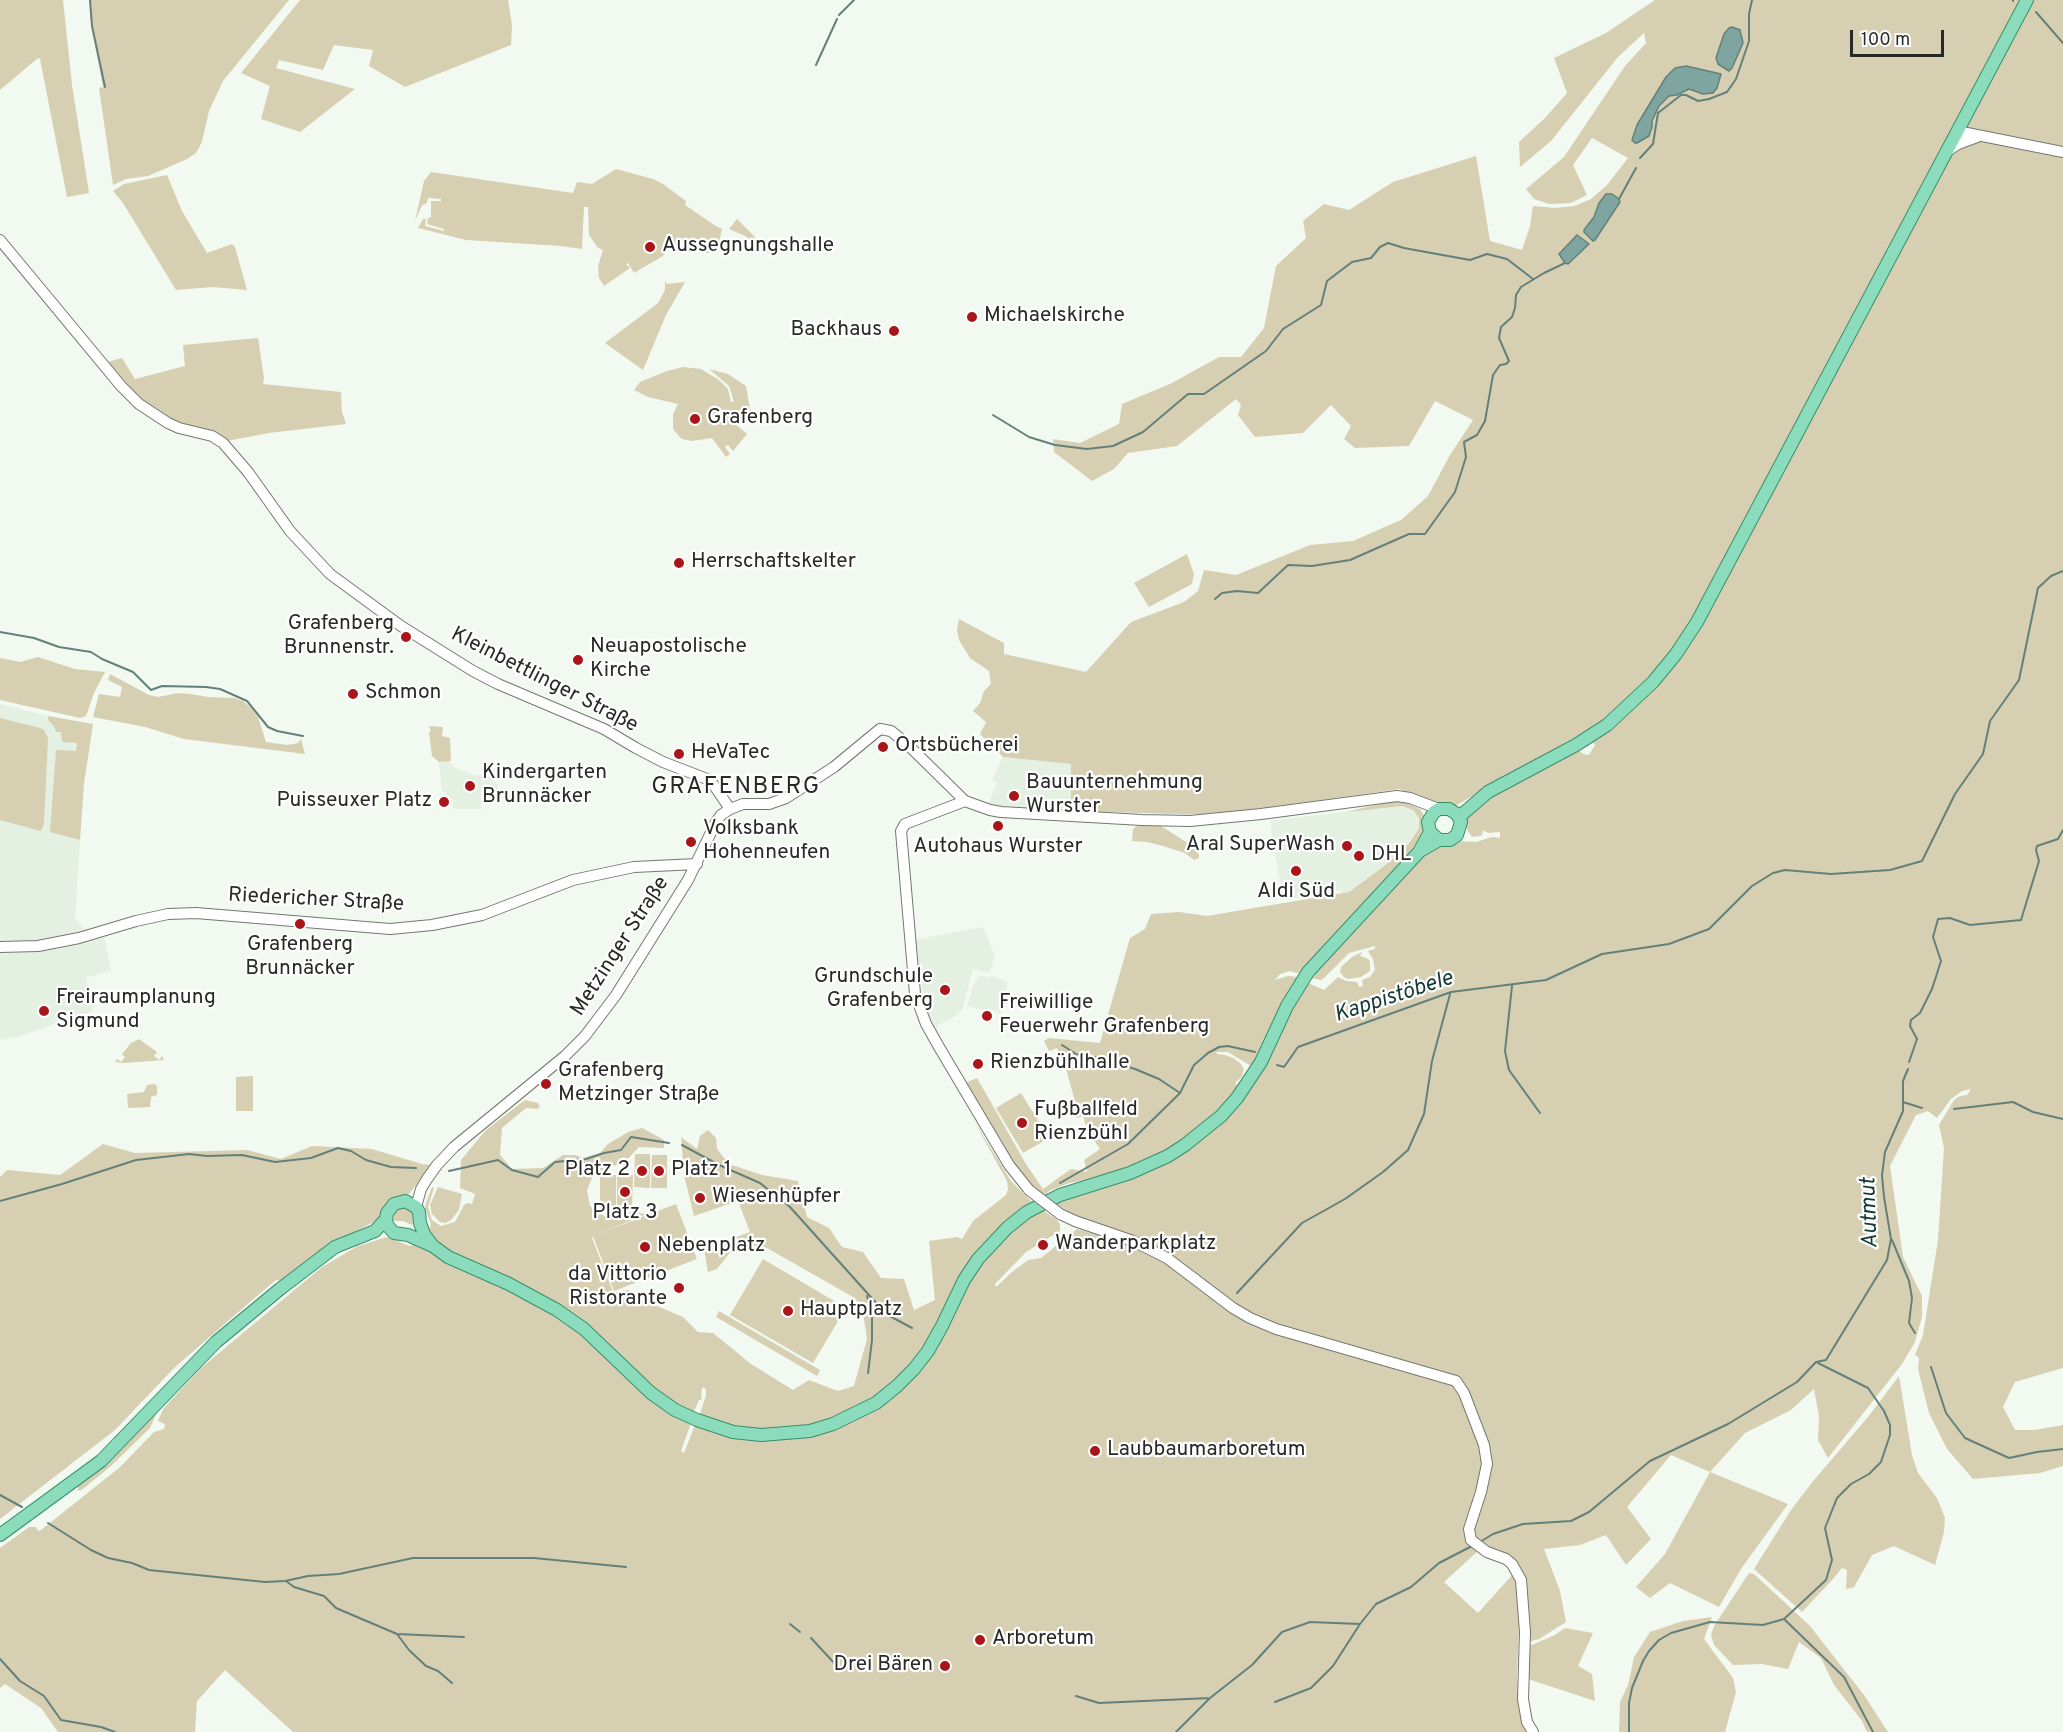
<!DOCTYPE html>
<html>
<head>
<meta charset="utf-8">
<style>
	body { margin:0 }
	#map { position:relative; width:2063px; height:1732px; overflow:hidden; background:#f2f9f0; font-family:Overpass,sans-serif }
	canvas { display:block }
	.scale { position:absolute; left:1850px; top:30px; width:94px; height:27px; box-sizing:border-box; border:3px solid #282a27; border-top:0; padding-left:8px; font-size:18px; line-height:21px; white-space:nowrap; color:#282a27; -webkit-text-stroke:4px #fff; paint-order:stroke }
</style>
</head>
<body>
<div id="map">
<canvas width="2063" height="1732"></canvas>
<div class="scale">100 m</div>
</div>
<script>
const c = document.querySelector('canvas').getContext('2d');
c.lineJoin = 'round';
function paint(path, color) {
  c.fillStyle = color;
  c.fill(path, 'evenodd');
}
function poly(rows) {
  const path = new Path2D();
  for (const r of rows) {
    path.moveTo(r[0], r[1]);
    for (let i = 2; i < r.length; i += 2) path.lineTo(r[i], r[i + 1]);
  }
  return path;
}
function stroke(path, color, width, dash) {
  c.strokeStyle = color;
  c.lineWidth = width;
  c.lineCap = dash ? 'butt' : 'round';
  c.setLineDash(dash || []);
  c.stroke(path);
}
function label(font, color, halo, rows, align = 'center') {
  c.font = font + ' Overpass,sans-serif';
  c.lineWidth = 4.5;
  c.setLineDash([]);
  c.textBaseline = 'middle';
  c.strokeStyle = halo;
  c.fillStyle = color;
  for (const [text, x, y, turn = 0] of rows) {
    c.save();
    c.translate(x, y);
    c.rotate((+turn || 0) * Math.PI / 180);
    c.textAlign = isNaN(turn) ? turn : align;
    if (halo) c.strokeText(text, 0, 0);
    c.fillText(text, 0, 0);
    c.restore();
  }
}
const built = poly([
	[0,704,48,716,93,724,84,783,75,918,84,929,92,934,103,931,111,970,86,978,93,1011,17,1037,0,1040],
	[1003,757,1071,764,1071,811,988,805,997,782,992,780],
	[449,761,455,768,475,775,490,777,490,779,498,784,497,789,481,790,481,809,453,809,452,799,446,793,442,792,439,762],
	[1393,806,1402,806,1413,810,1419,818,1419,828,1410,841,1387,864,1349,892,1342,893,1341,890,1283,900,1270,821],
	[983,927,995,956,989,973,973,969,962,1010,954,1017,938,1025,937,1032,930,1019,918,972,914,940],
	[990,975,1008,982,1000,1014,992,1010,991,1012,967,1006,974,983,980,976,989,978]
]);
const green = poly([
	[0,0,63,0,72,85,89,193,67,197,40,59,38,58,0,90],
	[89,0,289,0,223,81,209,111,202,142,196,153,187,159,148,176,126,179,113,185,99,88,103,87,91,25],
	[300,0,508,0,512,25,511,45,405,87,369,66,373,50,334,45,323,70,279,60,276,68,355,89,300,132,261,119,270,86,241,73],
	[1655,0,2063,0,2063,1368,2015,1382,2003,1407,2015,1430,2035,1430,2063,1425,2063,1466,2040,1473,1973,1479,1947,1449,1929,1413,1918,1369,1919,1358,1915,1355,1923,1335,1938,1240,1944,1148,1939,1125,1954,1100,1960,1096,1967,1095,1971,1089,1962,1091,1951,1099,1937,1118,1928,1111,1916,1115,1890,1166,1903,1257,1922,1296,1922,1317,1915,1342,1902,1364,1828,1458,1818,1440,1819,1416,1814,1389,1791,1410,1745,1433,1710,1472,1788,1504,1741,1569,1719,1607,1670,1583,1650,1598,1636,1587,1665,1554,1710,1472,1671,1455,1627,1507,1651,1539,1626,1565,1606,1535,1580,1545,1544,1549,1560,1591,1566,1622,1539,1639,1528,1642,1528,1602,1523,1576,1515,1560,1502,1552,1487,1547,1477,1552,1444,1582,1478,1613,1513,1574,1520,1599,1517,1675,1519,1711,1523,1727,1528,1732,293,1732,225,1670,197,1701,195,1732,58,1732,41,1708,5,1684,0,1688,0,1548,29,1527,36,1527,38,1531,41,1530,119,1468,154,1432,164,1429,165,1424,158,1421,163,1409,201,1368,322,1267,358,1246,387,1237,410,1246,418,1243,455,1266,536,1303,564,1321,691,1423,681,1451,684,1453,695,1425,771,1440,791,1439,831,1431,855,1421,873,1411,894,1397,913,1378,929,1358,964,1291,981,1262,1018,1225,1041,1209,1057,1220,1060,1224,1060,1231,1026,1252,995,1284,996,1287,1012,1272,1028,1260,1041,1258,1077,1229,1117,1240,1054,1203,1149,1172,1198,1143,1242,1100,1260,1075,1299,995,1308,983,1324,990,1338,977,1346,981,1357,982,1359,987,1363,986,1362,980,1370,977,1375,970,1373,959,1368,951,1375,949,1375,946,1349,953,1322,980,1311,978,1326,958,1432,847,1457,841,1476,842,1492,837,1500,838,1500,832,1488,833,1484,830,1481,836,1472,837,1466,828,1465,824,1470,813,1508,786,1578,750,1583,754,1589,755,1595,745,1584,732,1455,806,1440,804,1399,789,1214,815,1071,811,1071,764,1003,757,980,734,986,722,973,711,980,703,984,691,991,684,989,671,970,658,959,640,957,630,959,619,1004,643,1004,654,1086,672,1131,622,1184,602,1198,591,1204,570,1236,575,1310,545,1353,541,1401,520,1428,496,1450,455,1473,420,1435,401,1409,446,1355,448,1344,439,1351,426,1331,405,1303,433,1255,437,1238,415,1241,405,1236,399,1177,446,1128,453,1114,469,1092,481,1054,452,1053,439,1080,443,1119,424,1122,404,1170,384,1219,357,1241,357,1264,328,1276,266,1306,238,1303,221,1324,204,1349,210,1393,182,1476,156,1490,241,1522,250,1530,226,1533,206,1555,208,1574,206,1591,199,1607,185,1628,158,1592,138,1573,165,1587,195,1571,203,1549,204,1534,199,1526,189,1564,157,1625,66,1646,43,1644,33,1618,57,1551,141,1520,167,1519,142,1545,118,1567,93,1554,58,1606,33],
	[1599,203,1615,211,1608,218,1604,227,1584,232,1594,216],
	[616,169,653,179,663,184,686,201,685,205,714,225,722,229,717,250,707,253,674,247,667,248,663,256,634,273,628,263,626,264,630,268,604,286,599,278,598,266,603,250,598,248,589,235,588,207,584,207,582,249,561,246,466,240,418,228,423,219,426,219,425,226,444,231,444,229,427,224,428,218,431,217,431,201,441,201,441,199,428,198,427,203,422,205,415,221,424,181,431,172,573,193,577,182,592,184],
	[167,175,182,211,207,253,232,244,235,247,247,290,213,287,176,290,123,203,113,191,124,184],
	[737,219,757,239,774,253,774,257,745,236,729,229],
	[665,281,667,284,685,282,666,315,643,370,605,343,658,303,665,290],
	[258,338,264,378,263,384,341,392,342,412,346,424,269,433,227,441,175,422,149,407,107,362,122,358,135,379,185,366,183,345],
	[683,367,701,369,719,380,728,389,731,402,734,402,729,386,709,369,728,374,746,386,751,415,739,413,735,424,747,434,733,451,728,445,725,447,730,454,726,457,712,438,692,441,682,439,677,434,673,429,673,414,678,404,648,397,634,390,640,382,667,371],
	[1187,554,1194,574,1192,584,1149,607,1134,583],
	[38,657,75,669,105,672,94,693,86,716,80,718,0,700,0,658,20,662],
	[110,674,149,695,158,697,178,693,190,694,208,697,234,698,243,701,251,708,258,717,266,742,288,745,298,743,301,739,305,754,184,739,145,727,93,717,99,694,120,697,122,687,108,680],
	[48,716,93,724,84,783,80,840,50,832,56,750,76,751,77,743,62,742,61,732,56,732,54,726,48,720],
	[0,718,40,728,44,730,48,738,44,823,41,831,0,820],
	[429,726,443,727,442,736,450,738,451,761,439,762,432,756,429,732,431,731],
	[1392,801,1403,801,1420,809,1426,818,1426,830,1401,864,1355,911,1300,974,1290,971,1280,974,1275,980,1288,976,1297,977,1257,1060,1251,1066,1228,1052,1216,1052,1217,1054,1225,1055,1233,1058,1240,1063,1244,1069,1242,1076,1235,1083,1237,1085,1243,1080,1223,1108,1207,1123,1159,1157,1098,1178,1069,1183,1049,1191,1044,1196,1034,1187,1020,1174,965,1083,977,1078,1026,1164,1043,1189,1071,1169,1087,1172,1084,1160,1100,1149,1087,1130,1083,1116,1077,1118,1070,1107,1074,1098,1067,1072,1057,1048,1049,1051,1044,1041,1049,1038,1100,1043,1130,938,1145,929,1151,914,1179,912,1207,916,1349,892,1387,864,1410,842,1419,828,1419,818,1413,810,1402,806,1346,812],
	[1137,826,1161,826,1186,842,1199,854,1199,858,1194,860,1185,853,1163,846,1147,842,1132,841,1133,829],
	[1362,952,1360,956,1368,959,1370,962,1370,971,1361,977,1348,979,1344,977,1340,972,1341,967,1352,957],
	[139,1039,157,1052,154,1056,159,1060,162,1056,164,1060,124,1063,115,1062,117,1059,121,1062,125,1057,122,1054,131,1043],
	[253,1076,253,1111,236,1111,236,1077],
	[154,1084,157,1086,157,1095,151,1097,150,1107,128,1108,127,1094,144,1092,147,1085],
	[1021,1093,1049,1138,1023,1153,996,1108],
	[525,1100,538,1103,540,1107,537,1109,526,1108,502,1128,500,1155,512,1169,543,1168,563,1155,575,1155,583,1158,600,1153,608,1144,628,1132,642,1128,664,1140,664,1148,639,1147,625,1162,604,1169,592,1178,587,1190,590,1206,607,1218,630,1212,647,1214,593,1236,676,1204,697,1259,614,1291,593,1236,592,1238,613,1292,628,1290,650,1303,683,1317,698,1332,713,1333,751,1364,793,1390,809,1380,838,1391,854,1386,867,1339,862,1306,853,1297,767,1248,750,1245,732,1250,717,1269,708,1272,704,1249,750,1232,738,1201,694,1216,684,1175,681,1137,697,1149,700,1136,708,1130,716,1138,717,1149,729,1164,762,1175,798,1181,807,1217,829,1228,842,1247,863,1252,881,1278,904,1279,914,1310,935,1300,929,1241,957,1237,962,1239,973,1221,1006,1195,1008,1189,1007,1181,974,1121,1011,1181,1033,1203,996,1230,983,1244,972,1257,925,1345,903,1373,871,1400,842,1416,806,1427,763,1431,744,1428,699,1416,706,1396,706,1389,702,1387,701,1400,699,1400,693,1414,658,1393,595,1332,457,1255,439,1244,428,1233,431,1224,425,1208,426,1203,432,1187,434,1188,428,1207,432,1220,441,1226,455,1222,464,1205,467,1203,472,1204,475,1194,460,1188,461,1160,486,1130],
	[103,1144,135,1153,247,1150,281,1159,312,1146,372,1149,422,1164,431,1165,409,1194,381,1218,330,1245,283,1281,276,1280,257,1296,175,1367,115,1430,0,1519,0,1177,7,1170,60,1175],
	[635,1154,650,1154,650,1188,634,1187],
	[652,1155,667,1155,667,1188,651,1188],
	[600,1175,616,1175,616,1208,600,1208],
	[617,1175,633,1175,632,1208,617,1208],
	[438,1187,462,1194,459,1210,451,1220,446,1223,440,1222,432,1214,430,1205],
	[403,1207,408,1208,414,1214,414,1218,412,1225,403,1221,393,1221,395,1211],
	[763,1259,846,1308,813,1363,730,1315],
	[719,1311,820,1370,817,1376,716,1317],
	[1899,1376,1912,1455,1918,1473,1937,1498,1945,1518,1944,1532,1935,1565,1894,1546,1872,1555,1854,1587,1846,1589,1847,1570,1842,1568,1833,1579,1802,1612,1754,1569,1791,1510,1814,1480,1868,1417],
	[160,1406,150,1428,111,1466,83,1489,78,1491,78,1486,103,1467,136,1434],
	[1749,1573,1754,1574,1810,1626,1864,1695,1888,1732,1867,1732,1862,1721,1834,1685,1821,1658,1799,1642,1788,1669,1762,1664,1733,1665,1714,1645,1711,1635,1714,1626],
	[1712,1617,1704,1639,1733,1678,1736,1692,1725,1732,1619,1732,1620,1702,1628,1685,1634,1657,1650,1632,1683,1621],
	[1565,1628,1593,1633,1578,1666,1592,1674,1595,1701,1525,1678,1527,1647,1555,1635]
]);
const water = poly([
	[1732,27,1740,30,1743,43,1732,68,1729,71,1718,64,1716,58,1724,34,1729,28,1732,27],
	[1686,66,1721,74,1717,88,1713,93,1703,94,1689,89,1677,95,1669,96,1659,106,1652,121,1652,127,1649,136,1637,143,1635,143,1632,140,1637,125,1666,77,1675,68,1686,66],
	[1606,194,1612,194,1619,199,1620,202,1595,240,1593,241,1584,232,1584,230,1594,217,1599,203,1606,194],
	[1577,235,1589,244,1568,264,1565,263,1559,254,1577,235]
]);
const stream = poly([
	[90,0,92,26,105,87],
	[2013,0,2013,1],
	[2036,12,2063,43],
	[839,15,854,0],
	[816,65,837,19],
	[1640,158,1653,144,1658,113,1681,95,1686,95,1698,101,1709,99,1727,92,1736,79,1749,41,1749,14,1752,0],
	[1619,199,1636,168],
	[993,415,1029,437,1055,445,1087,449,1113,446,1143,432,1188,394,1204,394,1266,351,1283,329,1321,305,1327,281,1352,262,1371,258,1380,247,1388,243,1404,248,1470,260,1487,254,1507,259,1533,279],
	[1215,599,1222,593,1237,591,1258,593,1288,565,1312,566,1350,560,1409,534,1425,534,1455,492,1466,457,1464,442,1477,435,1485,421,1493,375,1500,365,1506,364,1509,361,1499,338,1501,327,1512,317,1515,308,1516,295,1521,287,1544,273,1565,263],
	[0,632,34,638,59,647,91,652,102,659,133,672,151,690,162,686,206,687,220,689,247,701,268,727,277,731,303,736],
	[1512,986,1505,1051,1509,1070,1540,1113],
	[1062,1045,1076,1054,1102,1058,1135,1069,1159,1079,1180,1093],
	[1909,1062,1917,1039,1910,1026,1911,1020,1920,1013,1932,989,1941,961,1933,937,1938,919,1950,918,1970,925,2021,920,2039,861,2036,850,2037,846,2058,839,2063,830],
	[1277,1065,1284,1067,1298,1047,1451,992,1546,980,1602,954,1669,944,1709,929,1752,886,1773,873,1785,870,1831,874,1890,870,1922,861,1955,794,1983,754,1990,721,2019,680,2038,588,2051,576,2063,571],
	[1903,1102,1922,1108],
	[1954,1109,2013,1102,2033,1112,2063,1119],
	[682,1145,719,1165,760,1183,790,1207,886,1314,912,1328],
	[449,1171,498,1160,512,1170,538,1177,555,1162,586,1159,604,1153,621,1150,631,1137,669,1143],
	[1060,1183,1128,1144,1180,1093,1194,1065,1208,1053,1219,1047,1228,1046,1255,1052],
	[0,1201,62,1184,136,1160,189,1154,207,1156,242,1155,275,1162,311,1158,338,1148,351,1151,366,1160,391,1167,416,1168],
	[1892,1240,1909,1281,1912,1298,1909,1323,1915,1333],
	[1237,1293,1302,1223,1345,1199,1383,1172,1408,1150,1424,1114,1432,1061,1450,994],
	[867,1296,872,1313,872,1340,868,1373],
	[1931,1367,1946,1413,1965,1438,2009,1458,2037,1452,2063,1449],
	[0,1495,22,1507],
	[48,1523,91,1550,108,1558,132,1563,149,1570,265,1582,285,1581,308,1576,339,1574,413,1558,534,1558,626,1567],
	[1480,1542,1493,1534,1523,1524,1571,1521,1589,1512,1650,1461,1728,1424,1797,1382,1816,1362,1826,1360,1887,1260,1891,1239,1884,1197,1882,1175,1885,1152,1903,1111,1903,1081,1908,1069],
	[286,1581,294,1587,324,1596,336,1608,397,1634,464,1637],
	[1784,1619,1844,1677,1873,1732],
	[790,1624,800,1632],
	[397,1634,409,1650,426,1666,438,1671,452,1683],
	[811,1638,836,1665],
	[0,1659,20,1681,44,1696,61,1720,101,1727,115,1732],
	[1076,1696,1099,1703,1210,1698,1252,1665,1282,1632,1310,1622,1360,1624],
	[1275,1702,1311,1688,1333,1666,1360,1624,1376,1604,1411,1587,1439,1563,1472,1546],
	[1176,1732,1210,1698],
	[1629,1732,1629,1703,1632,1688,1643,1661,1649,1651,1659,1640,1671,1633,1710,1622,1763,1625,1784,1619,1826,1580,1832,1560,1825,1528,1837,1498,1851,1484,1869,1474,1881,1462,1890,1435,1890,1425,1884,1411,1868,1388,1818,1363]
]);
const secondary = poly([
	[1957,131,2063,152],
	[1946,152,1958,144,1977,137],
	[0,240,121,386,139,404,168,423,179,428,212,436,223,443,248,472,290,531,330,574,401,626,473,671,498,684,604,729,636,748,663,762,707,779,713,784,730,809],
	[965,801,905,824,901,831,915,994,926,1024,939,1047,1009,1165,1029,1190],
	[0,947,38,946,79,938,136,921,168,914,196,913,390,929,432,925,482,915,573,880,634,867,697,864],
	[416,1207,421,1189,427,1179,437,1165,454,1147,565,1056,585,1036,616,995,688,880,716,822,721,815,730,809,743,804,769,804,786,798,834,767,880,729,891,731,907,744,965,801,990,810,1001,812,1142,820,1190,821,1261,814,1397,796,1410,798,1439,809],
	[1060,1214,1075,1221,1133,1241,1167,1258,1233,1308,1250,1318,1276,1329,1456,1381,1464,1393,1484,1445,1487,1464,1481,1492,1469,1529,1471,1540,1487,1552,1506,1559,1512,1564,1521,1580,1525,1632,1523,1699,1527,1722,1533,1732]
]);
const primary = poly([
	[1459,817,1488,792,1576,745,1607,725,1653,682,1676,654,1697,622,2027,0],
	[1420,851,1439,840,1450,840,1457,835,1461,822,1457,814,1449,809,1439,809,1434,812,1428,822,1430,832,1439,840],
	[386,1219,387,1225,394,1233,408,1235,433,1246,448,1257,509,1284,557,1310,584,1329,651,1393,675,1410,697,1420,733,1432,761,1435,810,1431,833,1424,876,1403,897,1386,914,1369,928,1351,942,1326,964,1280,978,1259,1007,1228,1027,1212,1060,1195,1130,1173,1168,1156,1185,1145,1221,1116,1237,1098,1261,1062,1287,1006,1308,972,1419,852,1430,832],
	[0,1535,101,1461,216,1342,280,1289,335,1247,375,1231,386,1219,387,1213,394,1204,405,1201,416,1207,419,1212,420,1223,424,1234,432,1245]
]);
const secondaryBridge = poly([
	[1029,1190,1060,1214]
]);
const markers = [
	[650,247,6,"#a91518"],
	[972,317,6,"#a91518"],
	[894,331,6,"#a91518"],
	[695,419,6,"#a91518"],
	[679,563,6,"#a91518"],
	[406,637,6,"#a91518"],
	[578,660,6,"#a91518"],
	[353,694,6,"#a91518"],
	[883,747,6,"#a91518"],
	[679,754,6,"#a91518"],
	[470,786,6,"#a91518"],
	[1014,796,6,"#a91518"],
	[444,802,6,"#a91518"],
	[998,826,6,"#a91518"],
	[691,842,6,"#a91518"],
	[1347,846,6,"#a91518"],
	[1359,856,6,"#a91518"],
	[1296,871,6,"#a91518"],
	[300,924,6,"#a91518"],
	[945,990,6,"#a91518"],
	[44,1011,6,"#a91518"],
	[987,1016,6,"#a91518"],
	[978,1064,6,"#a91518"],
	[546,1084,6,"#a91518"],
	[1022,1123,6,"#a91518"],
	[642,1171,6,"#a91518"],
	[659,1171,6,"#a91518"],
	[625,1192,6,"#a91518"],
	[700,1198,6,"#a91518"],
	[1043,1245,6,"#a91518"],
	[645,1247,6,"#a91518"],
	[679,1288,6,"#a91518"],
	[788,1311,6,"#a91518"],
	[1095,1451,6,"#a91518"],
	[980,1640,6,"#a91518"],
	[945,1666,6,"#a91518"]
];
const poiNames = [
	["Aussegnungshalle",662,247],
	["Michaelskirche",984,317],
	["Backhaus",882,331,"right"],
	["Grafenberg",707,419],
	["Herrschaftskelter",691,563],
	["Grafenberg",394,625,"right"],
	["Brunnenstr.",394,649,"right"],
	["Neuapostolische",590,648],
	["Kirche",590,672],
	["Schmon",365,694],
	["Ortsbücherei",895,747],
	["HeVaTec",691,754],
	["Kindergarten",482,774],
	["Brunnäcker",482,798],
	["Bauunternehmung",1026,784],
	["Wurster",1026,808],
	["Puisseuxer Platz",432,802,"right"],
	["Volksbank",703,830],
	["Hohenneufen",703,854],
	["Aral SuperWash",1335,846,"right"],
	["Autohaus Wurster",998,848,"center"],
	["DHL",1371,856],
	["Aldi Süd",1296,893,"center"],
	["Grafenberg",300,946,"center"],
	["Brunnäcker",300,970,"center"],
	["Grundschule",933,978,"right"],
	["Grafenberg",933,1002,"right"],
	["Freiraumplanung",56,999],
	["Sigmund",56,1023],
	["Freiwillige",999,1004],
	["Feuerwehr Grafenberg",999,1028],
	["Rienzbühlhalle",990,1064],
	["Grafenberg",558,1072],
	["Metzinger Straße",558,1096],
	["Fußballfeld",1034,1111],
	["Rienzbühl",1034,1135],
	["Platz 2",630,1171,"right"],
	["Platz 1",671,1171],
	["Wiesenhüpfer",712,1198],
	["Platz 3",625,1214,"center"],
	["Wanderparkplatz",1055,1245],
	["Nebenplatz",657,1247],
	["da Vittorio",667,1276,"right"],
	["Ristorante",667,1300,"right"],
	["Hauptplatz",800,1311],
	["Laubbaumarboretum",1107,1451],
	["Arboretum",992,1640],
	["Drei Bären",933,1666,"right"]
];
const streetNames = [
	["Kleinbettlinger Straße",544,681,27],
	["Riedericher Straße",316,901,3],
	["Metzinger Straße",621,947,-57]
];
const waterNames = [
	["Kappistöbele",1394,998,-18],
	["Autmut",1871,1213,-92]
];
const quarterNames = [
	["GRAFENBERG",736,788]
];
paint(built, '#e4f0e1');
paint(green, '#d7cfb2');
paint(water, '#7ea59f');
stroke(water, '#64807b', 1.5);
stroke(stream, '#64807b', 2);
stroke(secondary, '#727870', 12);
stroke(primary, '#368f6b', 14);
stroke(secondary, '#fff', 10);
stroke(primary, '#8bdcbc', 12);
stroke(secondaryBridge, '#727870', 12, []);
stroke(secondaryBridge, '#fff', 10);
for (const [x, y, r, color] of markers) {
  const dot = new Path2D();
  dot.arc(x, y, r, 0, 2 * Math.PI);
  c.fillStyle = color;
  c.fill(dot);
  stroke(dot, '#fff', 2);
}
label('21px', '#282a27', '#fff', poiNames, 'left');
label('21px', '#282a27', '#fff', streetNames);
label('italic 22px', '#133a35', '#fff', waterNames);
c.letterSpacing = '1.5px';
label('24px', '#282a27', '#fff', quarterNames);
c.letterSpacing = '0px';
</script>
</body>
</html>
